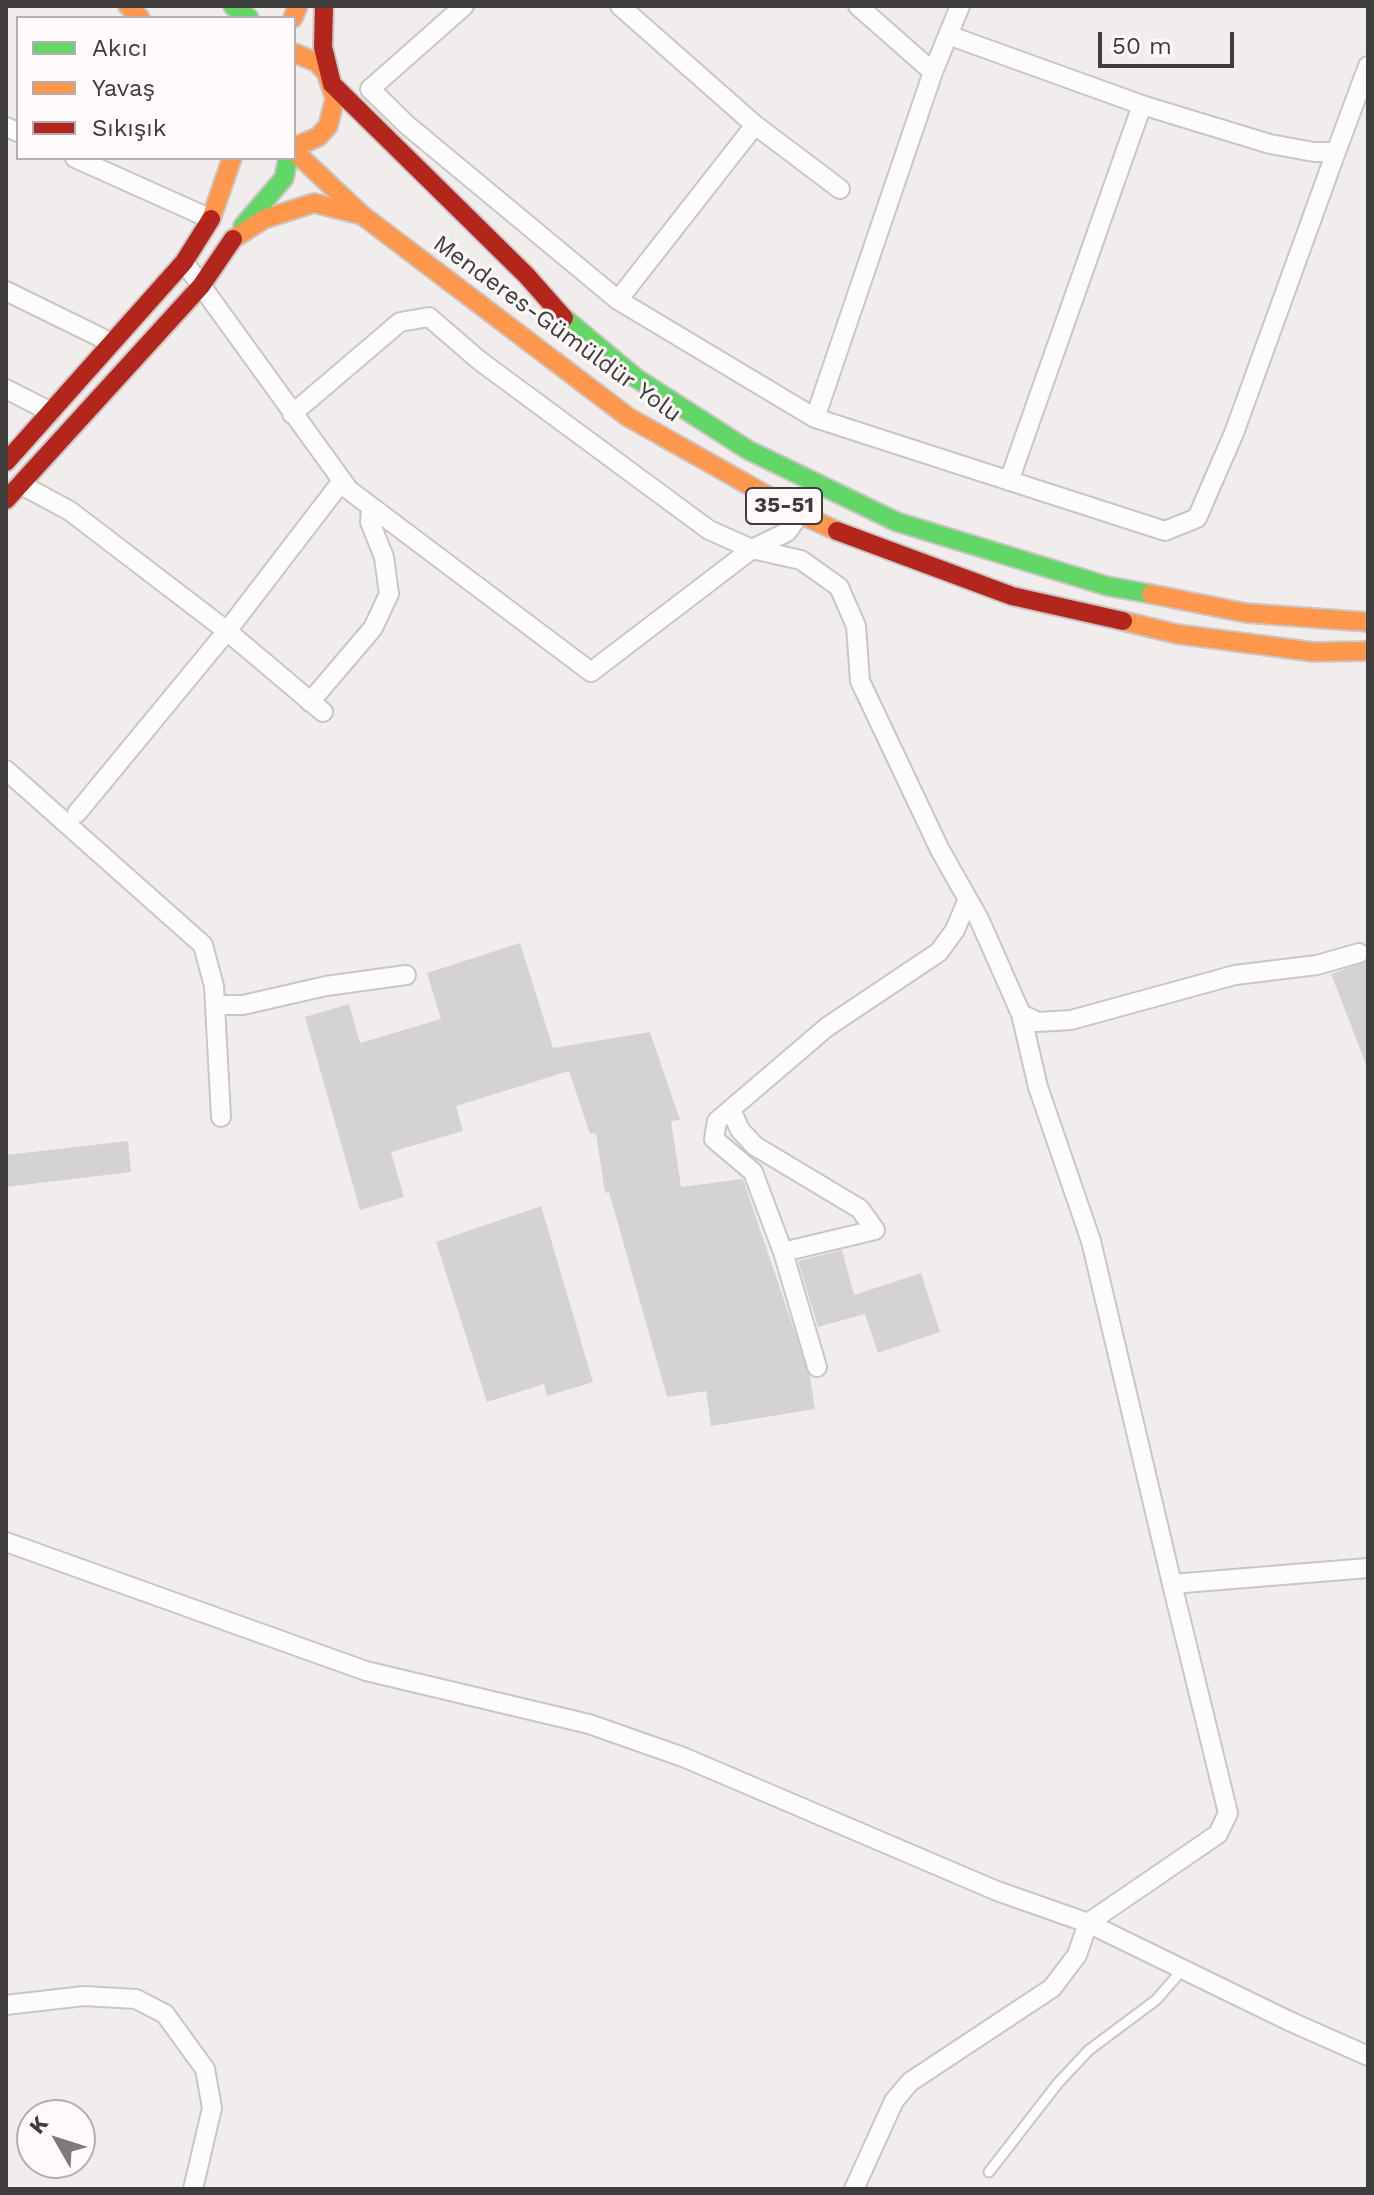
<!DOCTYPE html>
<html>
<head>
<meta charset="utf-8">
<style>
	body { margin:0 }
	#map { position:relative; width:1374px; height:2195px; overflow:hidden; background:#f2eded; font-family:"Work Sans",sans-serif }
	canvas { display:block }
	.frame { position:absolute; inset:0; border:8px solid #3f3c3c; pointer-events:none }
	.legend { position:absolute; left:16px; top:16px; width:280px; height:144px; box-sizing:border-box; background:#fff9fa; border:2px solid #b2adae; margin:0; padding:10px 14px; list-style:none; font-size:24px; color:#3f3c3c }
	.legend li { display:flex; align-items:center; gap:16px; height:40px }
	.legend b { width:40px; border:2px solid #b2adae }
	.north { position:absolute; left:16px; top:2099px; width:80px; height:80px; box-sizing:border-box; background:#fff9fa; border:2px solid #b2adae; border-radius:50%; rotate:309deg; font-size:22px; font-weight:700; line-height:32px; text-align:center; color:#3f3c3c }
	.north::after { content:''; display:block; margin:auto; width:28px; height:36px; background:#7e7a7a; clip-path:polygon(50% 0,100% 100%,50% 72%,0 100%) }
	.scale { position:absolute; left:1098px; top:32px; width:136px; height:36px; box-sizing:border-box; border:4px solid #3f3c3c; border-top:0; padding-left:10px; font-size:24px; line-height:28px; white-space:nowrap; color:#3f3c3c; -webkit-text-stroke:6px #fff9fa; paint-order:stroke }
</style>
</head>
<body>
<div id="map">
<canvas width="1374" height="2195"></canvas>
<div class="frame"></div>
<ul class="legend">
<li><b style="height:10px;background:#63d668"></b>Akıcı</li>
<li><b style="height:10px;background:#ff974d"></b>Yavaş</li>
<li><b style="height:10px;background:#b3261e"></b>Sıkışık</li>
</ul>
<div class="north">K</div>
<div class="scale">50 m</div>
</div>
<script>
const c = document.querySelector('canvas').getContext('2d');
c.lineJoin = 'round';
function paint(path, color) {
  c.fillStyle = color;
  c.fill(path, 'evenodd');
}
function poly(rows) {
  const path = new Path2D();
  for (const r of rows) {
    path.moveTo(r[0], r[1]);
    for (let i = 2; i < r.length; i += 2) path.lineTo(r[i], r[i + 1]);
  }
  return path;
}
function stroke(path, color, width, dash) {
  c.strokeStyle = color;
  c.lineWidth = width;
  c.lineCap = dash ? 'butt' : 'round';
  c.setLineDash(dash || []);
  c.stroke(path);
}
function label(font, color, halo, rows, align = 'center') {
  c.font = font + ' "Work Sans",sans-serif';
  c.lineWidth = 6;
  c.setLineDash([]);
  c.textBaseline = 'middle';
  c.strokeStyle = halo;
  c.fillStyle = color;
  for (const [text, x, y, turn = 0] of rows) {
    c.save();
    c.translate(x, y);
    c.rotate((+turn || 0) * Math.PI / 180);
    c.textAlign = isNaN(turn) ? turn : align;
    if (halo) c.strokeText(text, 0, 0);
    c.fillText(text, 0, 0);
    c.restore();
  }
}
const building = poly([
	[520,943,553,1048,650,1032,680,1120,671,1121,681,1187,743,1179,810,1377,815,1409,711,1426,706,1391,667,1397,609,1192,605,1193,596,1133,590,1134,569,1071,456,1106,463,1131,391,1152,404,1197,360,1210,305,1017,349,1004,360,1043,441,1019,427,973],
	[1368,961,1368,1066,1367,1067,1331,974],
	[128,1141,131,1172,6,1187,6,1155],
	[541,1206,593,1382,547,1396,544,1384,487,1402,436,1242],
	[842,1250,854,1295,921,1273,940,1332,878,1353,865,1314,818,1327,798,1261]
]);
const lane = poly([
	[989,2172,1058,2083,1089,2050,1156,2000,1184,1968]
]);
const street = poly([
	[464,6,370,89,407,125,618,300,815,418,1165,531,1197,518,1234,433,1336,152],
	[620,6,755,125,840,189],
	[858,6,933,72],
	[948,35,1142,105,1270,144,1314,152,1336,152,1368,66],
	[6,127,18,132],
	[75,158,211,219],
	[184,262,349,490,591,672,752,549,787,532,800,514],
	[6,291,112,343],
	[618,300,755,125],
	[6,389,51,412],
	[292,414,400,322,429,317,480,361,709,530,752,549,801,560,839,587,856,626,860,681,940,850,979,919,1021,1014,1038,1022,1071,1020,1235,975,1317,965,1359,953],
	[815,418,933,72,960,6],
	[1009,481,1142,105],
	[20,484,70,511,227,631,323,712],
	[310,702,373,628,389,594,384,557,370,522,371,507],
	[6,770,203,945,214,986,221,1117],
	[77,813,227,631,342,481],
	[215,1005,243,1005,326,986,406,975],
	[1021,1014,1038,1087,1091,1241,1172,1584],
	[731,1110,740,1130,755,1146,860,1209,875,1230,783,1252],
	[817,1367,783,1252,753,1172,714,1139,717,1121,827,1027,939,952,955,930,968,899],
	[6,1542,366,1671,589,1724,683,1757,997,1891,1088,1923,1287,2020,1368,2056],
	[6,2005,84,1996,136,1999,165,2014,205,2069,212,2108,193,2189],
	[854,2189,894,2101,910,2082,1052,1988,1077,1955,1088,1923,1218,1834,1228,1813,1172,1584,1368,1568]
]);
const fast = poly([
	[233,6,249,18],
	[243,226,284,178,288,158],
	[564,318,636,378,748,450,897,522,1107,586,1151,594]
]);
const slow = poly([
	[128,6,140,18],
	[293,18,298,6],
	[294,53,316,62,326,72,335,98,328,126,318,137,294,147],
	[294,151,362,215,628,417,800,514,837,531],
	[211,219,232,158],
	[233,239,264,219,314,203,358,214],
	[1151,594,1246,613,1368,622],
	[1123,621,1177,634,1314,652,1368,651]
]);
const jam = poly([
	[324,6,323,47,332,84,527,276,564,318],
	[6,462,184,262,211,219],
	[6,500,201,286,233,239],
	[837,531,1012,596,1123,621]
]);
const shields = [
	[784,506,76]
];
const shieldNames = [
	["35-51",784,506]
];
const streetNames = [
	["Menderes-Gümüldür Yolu",557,329,36]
];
paint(building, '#d5d2d2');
stroke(lane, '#cac6c6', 13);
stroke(street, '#cac6c6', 22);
stroke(fast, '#cac6c6', 22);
stroke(slow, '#cac6c6', 22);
stroke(jam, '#cac6c6', 22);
stroke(lane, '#fdfcfc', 9);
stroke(street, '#fdfcfc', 18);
stroke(fast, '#63d668', 18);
stroke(slow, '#ff974d', 18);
stroke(jam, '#b3261e', 18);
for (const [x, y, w] of shields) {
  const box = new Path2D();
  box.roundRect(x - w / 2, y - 18, w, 36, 6);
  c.fillStyle = '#fff9fa';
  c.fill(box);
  stroke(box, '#3f3c3c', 2);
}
label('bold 22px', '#3f3c3c', null, shieldNames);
label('24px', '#3f3c3c', '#fff9fa', streetNames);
</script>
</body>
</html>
